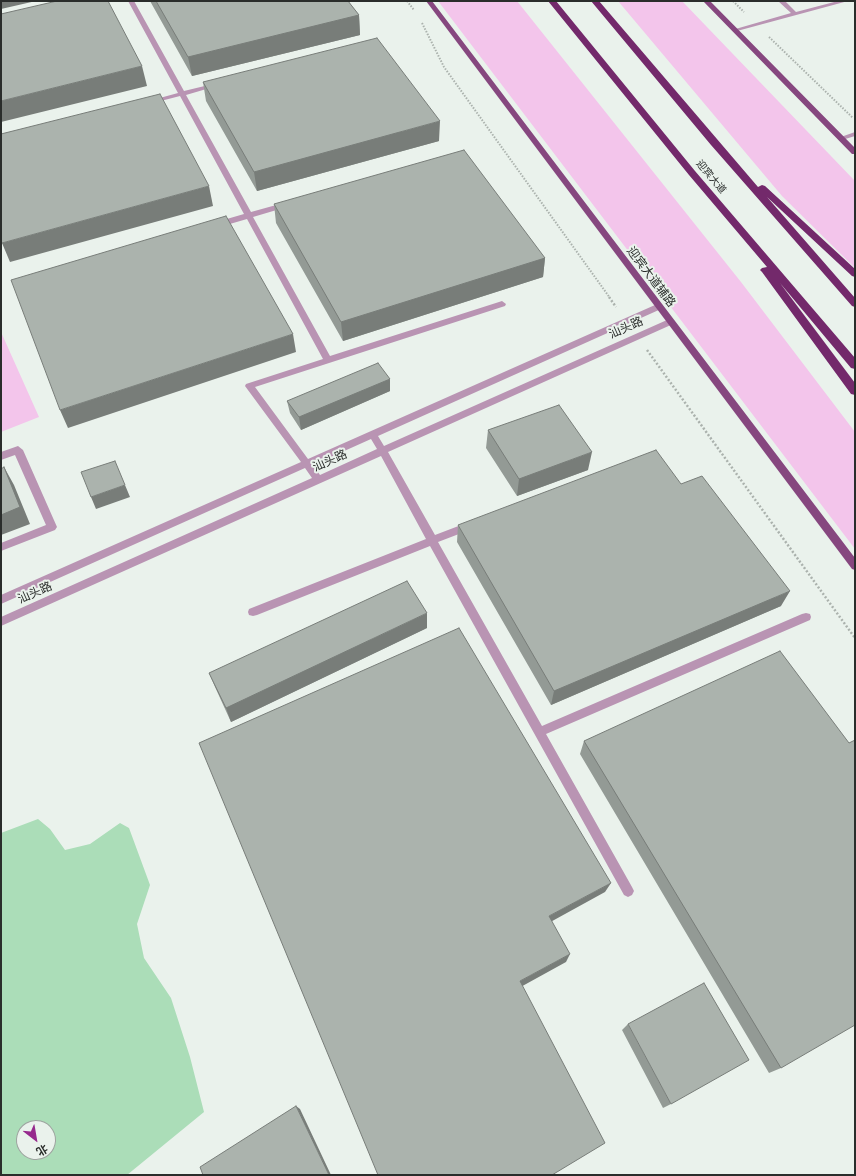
<!DOCTYPE html>
<html>
<head>
<meta charset="utf-8">
<style>
	body { margin:0 }
	#map { position:relative; width:856px; height:1176px; overflow:hidden; background:#eaf2ec; font-family:"Alegreya Sans","Noto Sans SC",sans-serif }
	canvas { display:block }
	.frame { position:absolute; inset:0; border:2px solid #2a2d2b; pointer-events:none }
	.north { position:absolute; left:16px; top:1120px; width:40px; height:40px; box-sizing:border-box; background:#eaf2ec; border:1px solid #9da39f; border-radius:50%; rotate:149deg; font-size:11px; font-weight:700; line-height:16px; text-align:center; color:#2a2d2b }
	.north::after { content:''; display:block; margin:auto; width:14px; height:18px; background:#962a8d; clip-path:polygon(50% 0,100% 100%,50% 72%,0 100%) }
</style>
</head>
<body>
<div id="map">
<canvas width="856" height="1176"></canvas>
<div class="frame"></div>
<div class="north">北</div>
</div>
<script>
const c = document.querySelector('canvas').getContext('2d');
c.lineJoin = 'round';
function paint(path, color) {
  c.fillStyle = color;
  c.fill(path, 'evenodd');
}
function poly(rows) {
  const path = new Path2D();
  for (const r of rows) {
    path.moveTo(r[0], r[1]);
    for (let i = 2; i < r.length; i += 2) path.lineTo(r[i], r[i + 1]);
  }
  return path;
}
function stroke(path, color, width, dash) {
  c.strokeStyle = color;
  c.lineWidth = width;
  c.lineCap = dash ? 'butt' : 'round';
  c.setLineDash(dash || []);
  c.stroke(path);
}
function label(font, color, halo, rows, align = 'center') {
  c.font = font + ' "Alegreya Sans","Noto Sans SC",sans-serif';
  c.lineWidth = 4;
  c.setLineDash([]);
  c.textBaseline = 'middle';
  c.strokeStyle = halo;
  c.fillStyle = color;
  for (const [text, x, y, turn = 0] of rows) {
    c.save();
    c.translate(x, y);
    c.rotate((+turn || 0) * Math.PI / 180);
    c.textAlign = isNaN(turn) ? turn : align;
    if (halo) c.strokeText(text, 0, 0);
    c.fillText(text, 0, 0);
    c.restore();
  }
}
const green = poly([
	[438,1,517,1,741,282,855,432,855,549],
	[618,1,682,1,855,181,855,268,782,196],
	[1,332,39,417,1,432]
]);
const water = poly([
	[38,819,50,829,65,850,90,844,120,823,129,828,150,885,137,924,144,958,171,998,190,1057,204,1112,127,1175,1,1175,1,833],
	[24,1128,48,1128,48,1152,24,1152]
]);
const pathFar1 = poly([
	[407,1,414,10],
	[733,1,744,12],
	[422,23,444,67,610,298],
	[769,37,853,118]
]);
const path = poly([
	[609,297,616,307],
	[647,350,855,638]
]);
const minor = poly([
	[128,1,134,1,184,91,217,83,220,85,186,95,251,212,287,202,291,204,290,206,253,217,330,356,499,302,502,301,506,304,505,306,255,387,308,459,655,305,661,305,662,307,661,309,378,436,384,446,667,320,670,319,674,322,673,324,388,452,435,535,469,522,472,523,474,526,472,529,438,542,542,726,802,614,806,613,810,614,811,617,810,620,546,734,632,887,634,891,632,895,628,897,624,895,430,546,257,615,253,616,249,615,248,612,249,609,426,539,381,456,1,626,1,617,312,478,305,468,1,604,1,595,301,462,245,386,246,384,323,359,247,219,216,228,212,225,213,223,244,214,180,96,149,104,145,102,178,93,128,1],
	[371,439,377,449,320,475,313,465,371,439],
	[778,1,785,1,796,12,838,1,848,1,737,31,732,30,791,13,778,1],
	[855,132,855,136,842,140,838,138,855,132],
	[18,446,23,450,57,527,55,530,1,551,1,543,46,525,15,455,1,460,1,452,18,446]
]);
const major = poly([
	[426,1,432,1,855,558,855,570,852,569,426,1],
	[703,1,710,1,855,148,855,154,852,154,703,1]
]);
const highway = poly([
	[548,1,556,1,695,171,855,358,855,369,851,368,780,283,855,383,855,395,851,394,762,272,760,270,762,268,767,267,689,175,548,1],
	[591,1,599,1,758,187,762,185,765,186,855,269,855,277,852,276,767,197,855,298,855,307,852,306,711,145,591,1]
]);
const wall = poly([
	[150,1,348,1,359,15,360,35,192,76],
	[203,82,439,141,257,191,206,101],
	[274,204,545,258,543,277,343,341,276,223],
	[390,379,390,391,301,430,290,413,287,401],
	[488,430,588,470,517,496,486,448],
	[681,484,781,606,551,705,457,542,458,525],
	[427,628,231,722,215,687,209,673],
	[584,741,849,743,781,1068,769,1073,580,754],
	[628,1024,671,1104,663,1108,622,1030]
]);
const shadedWall = poly([
	[1,1,36,1,1,9],
	[359,15,360,35,192,76,188,57],
	[142,66,147,86,1,122,1,101],
	[440,121,439,141,257,191,254,172],
	[209,186,213,206,10,262,2,243],
	[545,258,543,277,343,341,341,322],
	[293,334,296,352,68,428,60,410],
	[390,379,390,391,301,430,299,417],
	[592,452,588,470,517,496,519,479],
	[4,467,14,485,30,524,1,535,1,515],
	[125,485,130,497,96,509,91,497],
	[790,591,781,606,551,705,554,691],
	[427,613,427,628,231,722,226,708],
	[611,883,605,892,545,925,549,916],
	[570,954,566,962,517,989,520,981],
	[296,1106,300,1109,331,1175,329,1175]
]);
const building = poly([
	[57,1,108,1,142,66,1,101,1,14,57,1],
	[156,1,348,1,359,15,188,57,156,1],
	[377,38,440,121,254,172,203,82,377,38],
	[160,94,209,186,2,243,1,241,1,134,160,94],
	[464,150,545,258,341,322,274,204,464,150],
	[226,216,293,334,60,410,11,280,226,216],
	[378,363,390,379,299,417,287,401,378,363],
	[559,405,592,452,519,479,488,430,559,405],
	[656,450,681,484,702,476,790,591,554,691,458,525,656,450],
	[115,461,125,485,91,497,81,472,115,461],
	[4,467,20,507,1,515,1,469,4,467],
	[407,581,427,613,226,708,209,673,407,581],
	[459,628,611,883,549,916,570,954,520,981,605,1143,552,1175,378,1175,199,743,459,628],
	[780,651,849,743,855,740,855,1025,781,1068,584,741,780,651],
	[704,983,749,1060,671,1104,628,1024,704,983],
	[296,1106,329,1175,203,1175,200,1167,296,1106]
]);
const farStreetnames = [
	["迎宾大道",711,177,50]
];
const streetNames = [
	["迎宾大道辅路",651,277,53],
	["汕头路",626,328,-24],
	["汕头路",330,461,-24],
	["汕头路",35,593,-24]
];
paint(green, '#f3c5eb');
paint(water, '#abddb8');
stroke(pathFar1, '#abb2ad', 2, [1.5, 1.5]);
stroke(path, '#abb2ad', 2.5, [2, 2]);
paint(minor, '#b994b3');
paint(major, '#86477f');
paint(highway, '#73296b');
paint(wall, '#939a95');
paint(shadedWall, '#787d79');
paint(building, '#abb3ad');
stroke(building, '#787d79', 1);
label('10px', '#2a2d2b', '#eaf2ec', farStreetnames);
label('12px', '#2a2d2b', '#eaf2ec', streetNames);
</script>
</body>
</html>
